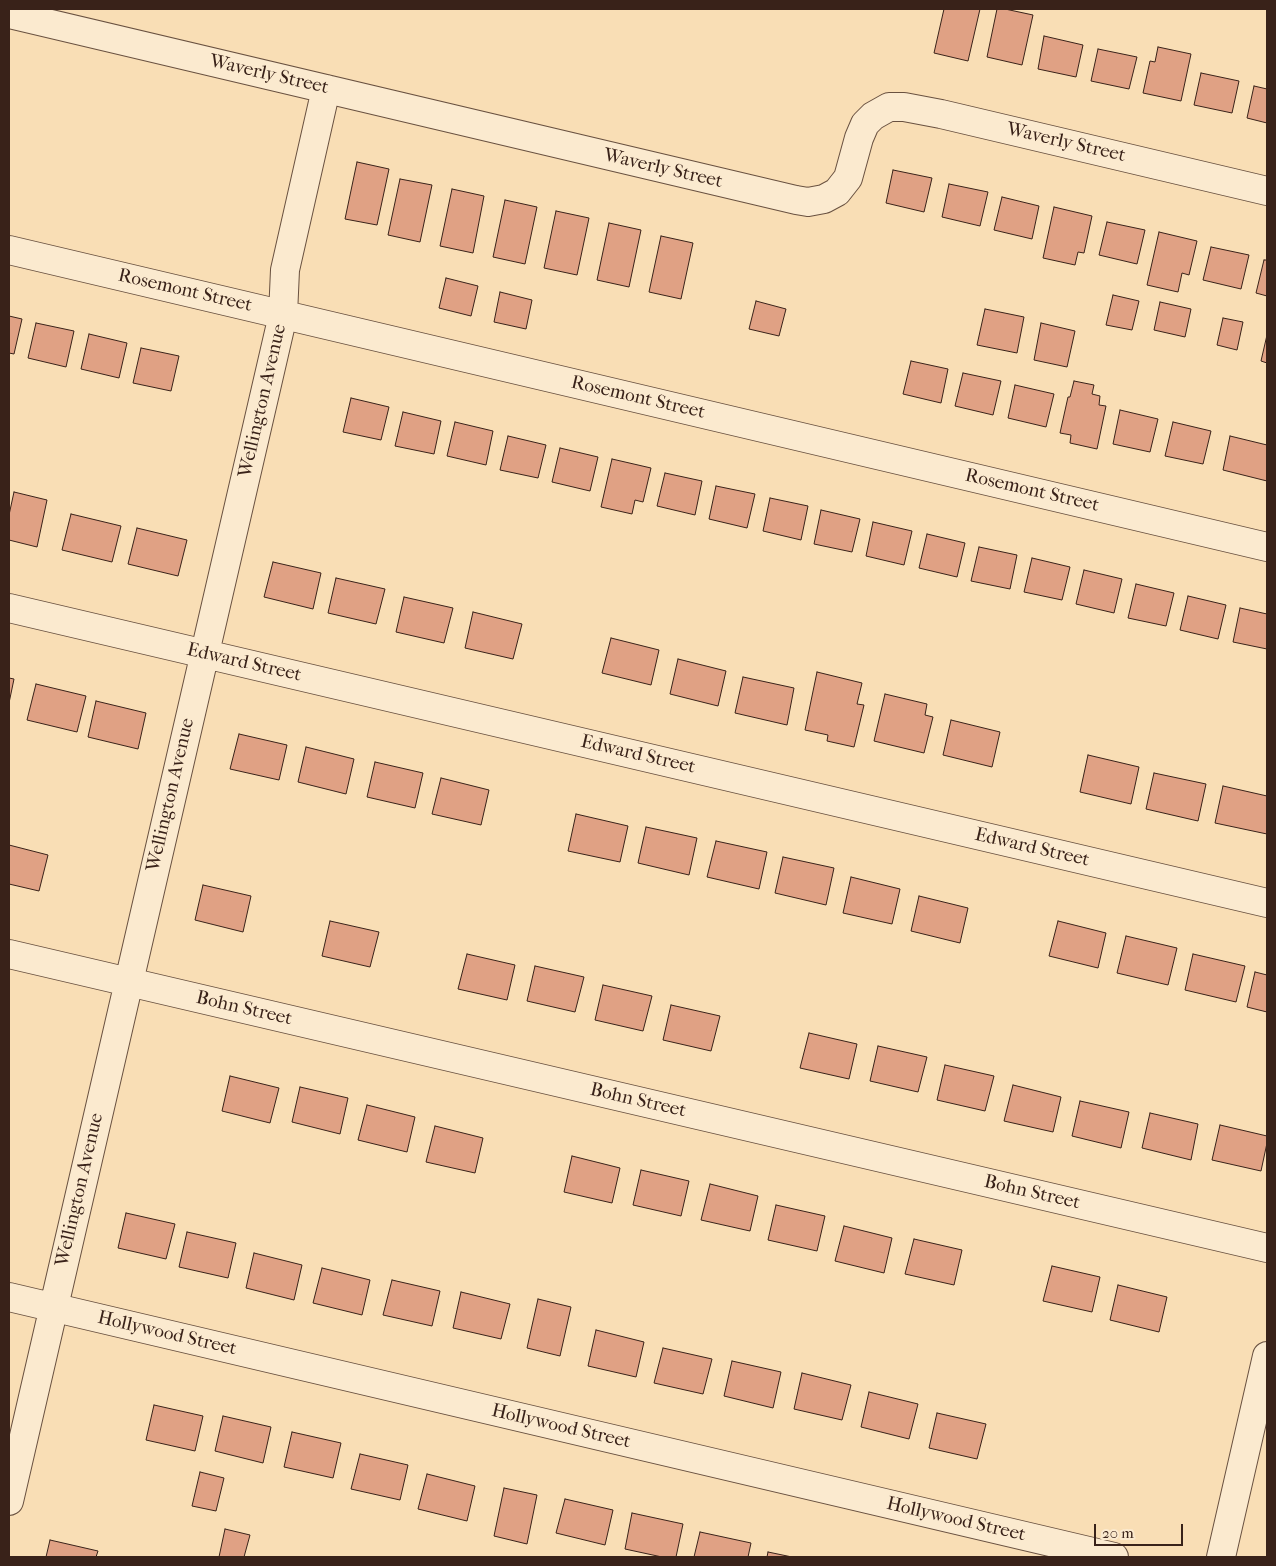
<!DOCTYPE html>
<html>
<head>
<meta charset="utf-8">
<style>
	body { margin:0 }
	#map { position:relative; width:1276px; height:1566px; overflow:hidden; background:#f9deb5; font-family:"IM FELL French Canon",serif }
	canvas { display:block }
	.frame { position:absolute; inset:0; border:10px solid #392219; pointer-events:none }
	.scale { position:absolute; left:1094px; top:1524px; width:89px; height:22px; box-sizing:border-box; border:2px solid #392219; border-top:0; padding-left:6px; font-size:15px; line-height:18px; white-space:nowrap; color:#392219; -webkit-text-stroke:4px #fbeacf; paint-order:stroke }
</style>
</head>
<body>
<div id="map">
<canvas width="1276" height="1566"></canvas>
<div class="frame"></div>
<div class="scale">20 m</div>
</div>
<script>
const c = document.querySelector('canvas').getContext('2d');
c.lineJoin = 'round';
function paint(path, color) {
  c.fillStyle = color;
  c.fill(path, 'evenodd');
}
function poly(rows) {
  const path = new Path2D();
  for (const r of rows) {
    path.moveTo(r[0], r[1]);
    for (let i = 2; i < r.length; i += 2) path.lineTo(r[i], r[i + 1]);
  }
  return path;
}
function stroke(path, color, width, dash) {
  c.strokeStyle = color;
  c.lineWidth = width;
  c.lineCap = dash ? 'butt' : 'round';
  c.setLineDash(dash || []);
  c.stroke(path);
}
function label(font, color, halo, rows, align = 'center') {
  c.font = font + ' "IM FELL French Canon",serif';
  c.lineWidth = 5;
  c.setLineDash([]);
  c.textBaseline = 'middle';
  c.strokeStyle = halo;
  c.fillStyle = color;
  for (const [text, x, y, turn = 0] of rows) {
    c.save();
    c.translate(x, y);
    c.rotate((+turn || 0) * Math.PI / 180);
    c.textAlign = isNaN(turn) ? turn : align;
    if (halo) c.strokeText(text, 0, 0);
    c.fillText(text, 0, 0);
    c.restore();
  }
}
const building = poly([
	[944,9,980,9,968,61,934,53,944,9],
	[997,9,1005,9,1033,15,1022,65,987,57,997,9],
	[1044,36,1083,45,1076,77,1038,69,1044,36],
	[1158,47,1191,54,1181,101,1143,93,1150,61,1155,62,1158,47],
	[1098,49,1137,57,1129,89,1091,81,1098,49],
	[1201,73,1239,81,1232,113,1194,105,1201,73],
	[1254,86,1267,89,1267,123,1247,118,1254,86],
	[357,162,389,169,377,225,345,219,357,162],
	[893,170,932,178,924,212,886,203,893,170],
	[400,179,432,185,420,242,388,235,400,179],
	[949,184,988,192,980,226,942,217,949,184],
	[452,189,484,196,473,253,440,246,452,189],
	[1002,197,1039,206,1032,239,994,230,1002,197],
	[505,200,537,207,525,264,493,257,505,200],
	[1054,207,1092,216,1084,253,1078,252,1075,265,1043,258,1054,207],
	[556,211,589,218,577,275,544,268,556,211],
	[1107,222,1145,230,1137,264,1099,255,1107,222],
	[609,223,641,230,629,287,597,280,609,223],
	[1159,232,1197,241,1189,275,1182,273,1178,292,1147,285,1159,232],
	[661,236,693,243,681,299,649,292,661,236],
	[1211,247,1249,255,1241,289,1203,280,1211,247],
	[1264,260,1267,260,1267,296,1256,293,1264,260],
	[446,278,478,286,471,316,439,308,446,278],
	[500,292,532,300,526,329,494,322,500,292],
	[1113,295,1139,301,1132,330,1106,325,1113,295],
	[756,301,786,309,779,336,749,329,756,301],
	[1160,302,1191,309,1185,337,1154,330,1160,302],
	[985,309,1024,317,1017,353,977,345,985,309],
	[9,316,22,319,14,354,9,353,9,316],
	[1223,318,1243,322,1237,350,1217,345,1223,318],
	[36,323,74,331,66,367,28,358,36,323],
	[1041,323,1075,331,1067,367,1034,360,1041,323],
	[89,334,127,343,119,378,81,369,89,334],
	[1267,335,1267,363,1261,361,1267,335],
	[141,348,179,356,171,391,133,383,141,348],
	[911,361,948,369,941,403,903,394,911,361],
	[963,373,1001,381,993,415,955,406,963,373],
	[1074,381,1094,385,1092,394,1100,396,1099,405,1106,406,1097,449,1070,443,1071,435,1060,433,1068,397,1070,397,1074,381],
	[1015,385,1054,394,1046,427,1008,418,1015,385],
	[351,398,389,407,381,440,343,432,351,398],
	[1120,410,1158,419,1150,452,1113,444,1120,410],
	[403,412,441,421,434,454,395,446,403,412],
	[455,422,493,431,486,465,447,456,455,422],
	[1173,422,1211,431,1203,464,1165,456,1173,422],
	[508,436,546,445,538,478,500,470,508,436],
	[1230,436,1267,445,1267,481,1223,470,1230,436],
	[560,448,598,457,590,491,552,482,560,448],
	[612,459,651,468,643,502,635,500,632,514,601,507,612,459],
	[665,473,702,481,695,515,657,506,665,473],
	[716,486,755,494,747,528,709,519,716,486],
	[14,492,47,500,37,547,9,540,9,515,14,492],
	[770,498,808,506,801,540,763,531,770,498],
	[821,510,860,519,852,552,814,544,821,510],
	[71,514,121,526,112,562,62,550,71,514],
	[873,522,912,531,904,565,866,556,873,522],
	[137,528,187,540,178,576,128,564,137,528],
	[927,534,965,543,957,577,919,568,927,534],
	[979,547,1017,555,1010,589,971,581,979,547],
	[1032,558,1070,567,1062,600,1024,592,1032,558],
	[273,562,321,573,313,609,264,597,273,562],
	[1084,570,1122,579,1114,613,1076,604,1084,570],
	[336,578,385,589,376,624,328,613,336,578],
	[1136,584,1174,593,1166,626,1128,618,1136,584],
	[1188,596,1226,605,1218,639,1180,630,1188,596],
	[404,597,453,608,444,643,396,632,404,597],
	[1240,608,1267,614,1267,649,1233,642,1240,608],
	[473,612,522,624,513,659,465,648,473,612],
	[611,638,659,650,651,685,602,673,611,638],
	[678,659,726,671,718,706,670,694,678,659],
	[817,672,862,683,857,704,864,705,854,747,827,741,828,735,805,730,817,672],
	[743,677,794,688,787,725,735,713,743,677],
	[9,678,14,679,9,703,9,678],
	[36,684,86,696,77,732,27,720,36,684],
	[885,694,927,704,925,715,933,717,924,753,874,741,885,694],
	[96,701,146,713,138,749,88,737,96,701],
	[951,720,1000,732,992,767,943,755,951,720],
	[239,734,287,745,279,780,230,769,239,734],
	[306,747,354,759,346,794,298,782,306,747],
	[1088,755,1139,767,1131,804,1080,792,1088,755],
	[375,762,423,773,415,808,367,797,375,762],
	[1154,773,1206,784,1198,821,1146,809,1154,773],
	[441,778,489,790,481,825,432,814,441,778],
	[1223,786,1267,796,1267,834,1215,823,1223,786],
	[576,814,628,826,620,862,568,851,576,814],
	[646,827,697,838,689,875,638,863,646,827],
	[716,841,767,852,759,889,707,877,716,841],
	[9,845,48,855,39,891,9,884,9,845],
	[783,857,834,868,826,905,775,893,783,857],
	[851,877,900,889,892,924,843,913,851,877],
	[203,885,251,896,243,932,195,920,203,885],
	[919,896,968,908,960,943,911,931,919,896],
	[330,921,379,932,370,967,322,956,330,921],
	[1058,921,1106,933,1098,968,1049,956,1058,921],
	[1126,936,1177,948,1168,985,1117,973,1126,936],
	[467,954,515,965,507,1000,458,989,467,954],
	[1193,954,1245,966,1236,1002,1185,990,1193,954],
	[535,966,584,977,575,1012,527,1001,535,966],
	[1255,972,1267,975,1267,1012,1247,1007,1255,972],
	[603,985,652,996,643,1031,595,1020,603,985],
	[671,1005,720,1016,711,1051,663,1040,671,1005],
	[809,1033,857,1044,849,1079,800,1068,809,1033],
	[878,1046,927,1057,918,1092,870,1081,878,1046],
	[945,1065,994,1076,985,1111,937,1100,945,1065],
	[230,1076,279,1088,270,1123,222,1111,230,1076],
	[1013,1085,1061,1097,1053,1132,1004,1121,1013,1085],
	[300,1087,348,1098,340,1134,292,1122,300,1087],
	[1080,1101,1129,1112,1121,1148,1072,1136,1080,1101],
	[367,1105,415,1117,407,1152,358,1140,367,1105],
	[1150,1113,1198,1124,1191,1160,1142,1148,1150,1113],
	[1220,1125,1267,1136,1267,1143,1261,1171,1212,1160,1220,1125],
	[435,1126,483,1138,475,1173,426,1162,435,1126],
	[572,1156,620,1168,612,1203,564,1192,572,1156],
	[641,1170,689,1181,681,1216,633,1205,641,1170],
	[710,1184,758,1196,750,1231,701,1220,710,1184],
	[776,1205,825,1216,817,1251,768,1240,776,1205],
	[126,1213,175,1224,166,1259,118,1248,126,1213],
	[844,1226,892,1238,884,1273,835,1261,844,1226],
	[187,1232,236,1243,228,1278,179,1267,187,1232],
	[914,1239,962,1250,954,1285,905,1274,914,1239],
	[254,1253,302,1265,294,1300,246,1288,254,1253],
	[1052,1266,1100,1277,1092,1312,1043,1301,1052,1266],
	[322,1268,370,1280,362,1315,313,1303,322,1268],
	[392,1280,440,1291,432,1326,383,1315,392,1280],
	[1118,1285,1167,1297,1159,1332,1110,1320,1118,1285],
	[461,1292,510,1304,501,1339,453,1328,461,1292],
	[538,1299,571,1307,560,1356,527,1348,538,1299],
	[596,1330,644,1342,636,1377,588,1366,596,1330],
	[663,1348,712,1359,703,1394,654,1383,663,1348],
	[732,1361,781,1372,773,1408,724,1396,732,1361],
	[802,1373,851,1385,842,1420,794,1409,802,1373],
	[869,1392,918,1404,909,1439,861,1427,869,1392],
	[154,1405,203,1416,195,1451,146,1440,154,1405],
	[937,1413,986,1424,977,1459,929,1448,937,1413],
	[223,1416,271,1427,263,1463,215,1451,223,1416],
	[292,1432,341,1443,333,1478,284,1467,292,1432],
	[360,1454,408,1465,400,1500,351,1489,360,1454],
	[200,1472,224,1478,216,1511,192,1506,200,1472],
	[427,1474,475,1486,467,1521,418,1509,427,1474],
	[504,1488,537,1495,527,1544,494,1536,504,1488],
	[565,1499,613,1510,605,1545,556,1533,565,1499],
	[632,1513,683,1524,676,1557,662,1557,625,1549,632,1513],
	[225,1529,250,1535,244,1557,219,1557,225,1529],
	[700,1532,751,1543,748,1557,694,1557,700,1532],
	[50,1540,98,1551,96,1557,46,1557,50,1540],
	[768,1552,792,1557,767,1557,768,1552]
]);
const minor = poly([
	[9,14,796,200,808,202,824,199,837,192,848,178,859,138,865,124,873,116,889,107,904,107,941,114,1267,191],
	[9,250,1267,547],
	[9,608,1267,903],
	[9,954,1267,1248],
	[9,1297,1114,1557],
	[9,1501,283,315,285,270,326,89],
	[1221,1557,1267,1356]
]);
const streetNames = [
	["Waverly Street",269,75,13],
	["Waverly Street",1066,143,13],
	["Waverly Street",663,169,13],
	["Rosemont Street",185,291,13],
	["Rosemont Street",638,398,13],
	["Wellington Avenue",263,401,-77],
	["Rosemont Street",1032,491,13],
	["Edward Street",244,663,13],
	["Edward Street",638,755,13],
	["Wellington Avenue",171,795,-77],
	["Edward Street",1032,848,13],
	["Bohn Street",244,1009,13],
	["Bohn Street",638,1101,13],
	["Wellington Avenue",80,1190,-77],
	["Bohn Street",1032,1193,13],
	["Hollywood Street",167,1334,13],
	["Hollywood Street",561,1427,13],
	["Hollywood Street",956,1520,13]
];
paint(building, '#e0a184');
stroke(building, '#392219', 1);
stroke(minor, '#695140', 30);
stroke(minor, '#fbeacf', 28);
label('19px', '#392219', '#fbeacf', streetNames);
</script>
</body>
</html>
